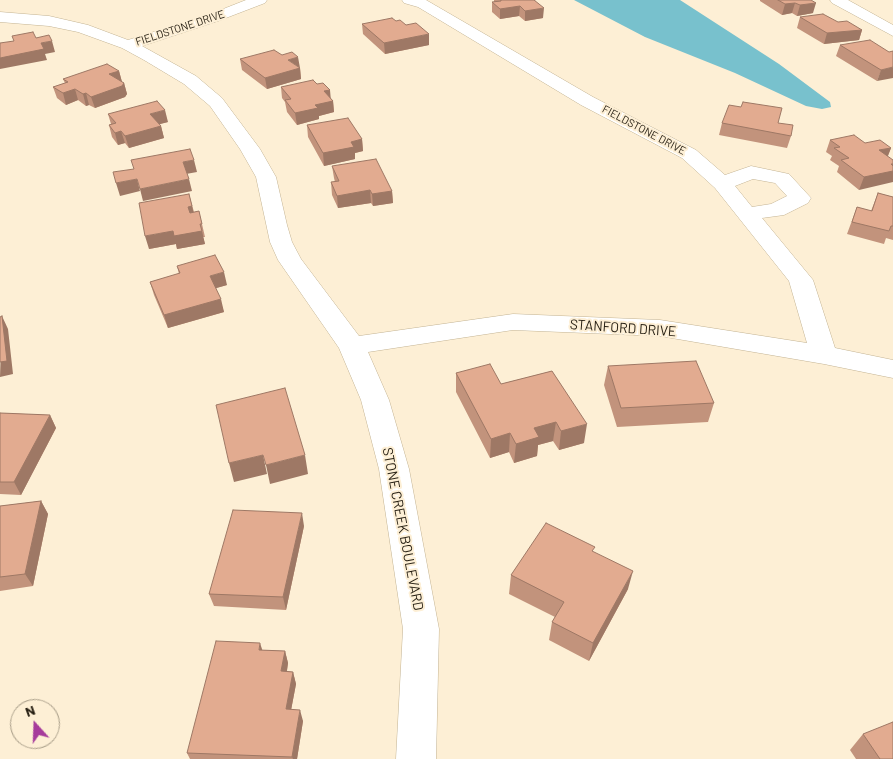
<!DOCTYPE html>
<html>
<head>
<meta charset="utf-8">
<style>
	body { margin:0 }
	#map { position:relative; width:893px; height:759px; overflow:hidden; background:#fdefd5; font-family:Barlow,sans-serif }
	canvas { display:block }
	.north { position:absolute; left:10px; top:699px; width:50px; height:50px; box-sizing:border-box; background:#fdefd5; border:1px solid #a69b86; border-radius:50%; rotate:340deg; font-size:14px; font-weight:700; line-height:20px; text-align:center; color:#231c10 }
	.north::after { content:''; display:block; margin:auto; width:18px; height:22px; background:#a63b9b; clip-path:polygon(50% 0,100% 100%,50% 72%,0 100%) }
</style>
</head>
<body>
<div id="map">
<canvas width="893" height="759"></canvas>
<div class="north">N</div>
</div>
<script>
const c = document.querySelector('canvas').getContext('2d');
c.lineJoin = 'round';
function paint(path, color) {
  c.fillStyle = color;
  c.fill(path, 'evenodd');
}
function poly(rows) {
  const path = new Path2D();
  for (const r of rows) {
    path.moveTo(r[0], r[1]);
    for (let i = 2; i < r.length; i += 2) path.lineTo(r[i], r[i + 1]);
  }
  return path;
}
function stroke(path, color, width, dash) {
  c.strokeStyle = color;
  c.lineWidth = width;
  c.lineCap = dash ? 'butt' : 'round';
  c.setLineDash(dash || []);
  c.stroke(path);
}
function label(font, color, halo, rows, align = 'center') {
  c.font = font + ' Barlow,sans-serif';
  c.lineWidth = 4;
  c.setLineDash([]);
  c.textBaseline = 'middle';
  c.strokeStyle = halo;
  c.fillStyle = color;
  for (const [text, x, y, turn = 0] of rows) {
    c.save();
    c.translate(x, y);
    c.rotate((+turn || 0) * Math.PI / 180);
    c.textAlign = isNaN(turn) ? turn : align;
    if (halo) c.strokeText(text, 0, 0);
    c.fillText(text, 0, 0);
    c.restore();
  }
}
const water = poly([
	[574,0,680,0,779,64,830,102,831,107,822,109,806,106,735,73,645,37]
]);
const minor = poly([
	[246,0,267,0,265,3,218,21,142,46,196,76,222,98,260,149,276,177,287,225,292,242,301,259,359,336,513,314,660,320,807,343,789,281,715,188,682,158,581,105,418,7,404,3,402,0,426,0,593,97,696,150,725,175,751,166,789,174,811,198,808,203,784,215,762,218,813,280,835,348,893,360,893,378,824,364,660,336,513,330,368,352,389,400,409,469,439,629,436,759,396,759,403,629,379,469,361,400,339,348,278,260,270,242,256,177,240,149,210,106,184,84,144,60,122,48,78,32,49,26,0,22,0,12,49,16,88,25,128,40,208,15,246,0],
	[753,179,775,183,787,196,771,204,752,207,735,186,753,179],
	[830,0,848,0,893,25,893,36,832,3,830,0]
]);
const wall = poly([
	[494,0,535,0,543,18,525,21,519,16,500,19,492,12,492,2,494,2],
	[760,0,811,0,813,13,797,16,792,13,782,15,760,1],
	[800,17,838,22,862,30,859,40,824,44,797,28],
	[396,21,406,25,429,45,385,54,363,34,362,24],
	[840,45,889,52,877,81,836,56],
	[240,59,300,68,301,79,267,89,242,70],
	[119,71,122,82,124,83,127,94,125,97,95,108,89,105,86,106,78,100,66,105,57,98,53,87,65,83,63,79],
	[317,84,330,90,330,98,333,101,334,112,319,116,319,119,297,125,287,112,285,102,282,98,281,87],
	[741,107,778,123,791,136,787,148,719,135,722,123],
	[108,114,168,122,159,124,161,126,164,138,129,148,125,143,118,145,112,137,109,125,111,124],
	[307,125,362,139,363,151,355,153,355,159,324,166,308,137],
	[830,140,865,143,891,148,888,156,859,190,837,172,839,166,830,160,832,156,826,152],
	[332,166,392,191,393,203,373,206,371,203,338,208,332,195,331,182,335,182,334,178],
	[878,193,893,197,893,240,886,238,884,244,847,234,857,207,871,211],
	[189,194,194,212,199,211,205,237,203,237,205,244,177,249,176,244,149,249],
	[177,266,227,285,216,288,224,312,168,328,154,295,150,282,179,274],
	[608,366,714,403,708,422,617,427,604,385],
	[552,371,584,443,559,450,553,441,538,445,537,456,514,463,509,452,490,458,456,392,456,373,501,384],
	[0,413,50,415,56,428,21,495,0,494],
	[41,501,48,514,33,586,0,591,0,506],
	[304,526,286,610,214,606,209,594],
	[594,552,628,589,589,661,549,640,552,622,555,617,509,594,511,575],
	[263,650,285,651,288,663,287,671,293,672,296,684,291,710,303,721,297,759,190,759,187,753],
	[863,734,893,759,856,759,850,750]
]);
const shadedWall = poly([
	[795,3,792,13,782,15,785,4],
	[816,3,813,13,797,16,800,5],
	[520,6,519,16,500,19,500,9],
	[544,8,543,18,525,21,525,11],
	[862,30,859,40,824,44,827,33],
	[429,34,429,45,385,54,384,43],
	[52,41,55,52,45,54,47,60,0,69,0,58,41,43],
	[298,57,300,68,288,60],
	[893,67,893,78,877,81,881,70],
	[300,68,301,79,267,89,265,78],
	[119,71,122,82,109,74],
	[124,83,127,94,125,97,95,108,91,97],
	[75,89,78,100,66,105,63,93],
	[330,90,331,101,333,101,334,112,319,116,319,119,297,125,295,113,315,105,324,91],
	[86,93,89,105,86,106,83,94],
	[165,110,168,122,153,126,150,114],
	[161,126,164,138,129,148,125,136],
	[121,131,125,143,118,145,115,133],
	[362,139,363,151,355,153,355,159,324,166,323,153,351,142],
	[891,148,886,160,879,150],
	[194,160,197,172,186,174,183,162],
	[891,164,893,164,893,182,859,190,864,177],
	[137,179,140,191,120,196,116,183],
	[189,179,192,191,143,201,140,189],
	[370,190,371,203,338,208,337,196],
	[392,191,393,203,373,206,372,194],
	[192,206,195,219,191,220,188,207],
	[173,231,202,231,205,244,177,249,176,244,149,249,145,236],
	[224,272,227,285,213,289,210,276],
	[221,299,224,312,168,328,164,315],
	[2,316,8,329,13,374,0,377],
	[50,415,56,428,21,495,14,482],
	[556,422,553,441,538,445,537,456,514,463,516,444,534,428],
	[587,424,584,443,559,450,561,431],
	[510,433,509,452,490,458,491,439],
	[263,455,267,474,234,482,229,463],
	[305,455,308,474,270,484,266,465],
	[41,501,48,514,33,586,25,574],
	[302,513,304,526,286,610,283,597],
	[633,571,628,589,589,661,593,643],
	[260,643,264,655,259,650],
	[285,651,288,663,285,683,281,671],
	[293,672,296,684,289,721,286,709],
	[300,710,303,721,297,759,293,759,292,757]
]);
const building = poly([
	[501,0,534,0,544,8,525,11,520,6,500,9,492,2,501,1,501,0],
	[778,0,811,0,816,3,800,5,795,3,785,4,778,0],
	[823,14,838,22,847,21,862,30,827,33,800,17,823,14],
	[392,18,396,21,400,20,406,25,416,23,429,34,384,43,362,24,392,18],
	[33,32,36,38,49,35,52,41,41,43,44,49,0,58,0,43,14,41,12,36,33,32],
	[870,40,889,52,893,51,893,67,881,70,840,45,870,40],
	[274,50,282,55,292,52,298,57,288,60,300,68,265,78,240,59,274,50],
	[107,64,119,71,109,74,124,83,122,86,91,97,86,93,83,94,75,89,63,93,53,87,68,82,63,79,107,64],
	[313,80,317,84,323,83,330,90,324,91,333,101,315,105,318,108,295,113,285,100,291,99,281,87,313,80],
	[157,101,165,110,150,114,161,126,125,136,121,131,115,133,109,125,116,123,108,114,157,101],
	[743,102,782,108,778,123,793,125,791,136,722,123,729,105,741,107,743,102],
	[348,118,362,139,351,142,354,147,323,153,307,125,348,118],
	[854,135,865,143,880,140,891,148,879,150,893,160,893,164,891,164,893,166,893,171,864,177,841,160,849,158,834,148,840,147,830,140,854,135],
	[190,149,194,160,183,162,189,179,140,189,137,179,116,183,113,172,134,169,131,160,190,149],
	[376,159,392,191,372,194,370,190,337,196,331,182,339,181,332,166,376,159],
	[878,193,893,197,893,226,891,226,889,231,852,222,857,207,872,211,878,193],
	[189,194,192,206,188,207,190,213,199,211,202,224,200,224,202,231,174,236,173,231,145,236,139,203,189,194],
	[215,255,224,272,210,276,221,299,164,315,150,282,180,273,177,266,215,255],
	[2,316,7,361,0,362,0,317,2,316],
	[696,361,714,403,621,408,608,366,696,361],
	[490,364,501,384,552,371,587,424,561,431,556,422,534,428,539,437,516,444,510,433,491,439,456,373,490,364],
	[285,388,305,455,266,465,263,455,229,463,216,405,285,388],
	[0,413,50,415,14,482,0,482,0,413],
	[41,501,25,574,0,577,0,506,41,501],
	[233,510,302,513,283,597,209,594,233,510],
	[546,523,595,547,592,551,633,571,593,643,552,622,564,602,511,575,546,523],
	[216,641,260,643,259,650,285,651,281,671,293,672,286,709,300,710,292,757,187,753,216,641],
	[893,722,893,759,880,759,863,734,893,722]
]);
const farStreetnames = [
	["FIELDSTONE DRIVE",180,28,-18],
	["FIELDSTONE DRIVE",644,130,28]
];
const streetNames = [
	["STANFORD DRIVE",623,328,4],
	["STONE CREEK BOULEVARD",403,529,79]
];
paint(water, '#78c1cd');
stroke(minor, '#c3b393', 1);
paint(minor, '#fff');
paint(wall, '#c2937c');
paint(shadedWall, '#9e7865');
paint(building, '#e2ab90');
stroke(building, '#9e7865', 1);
label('11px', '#231c10', '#fdefd5', farStreetnames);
label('14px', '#231c10', '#fdefd5', streetNames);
</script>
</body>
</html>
